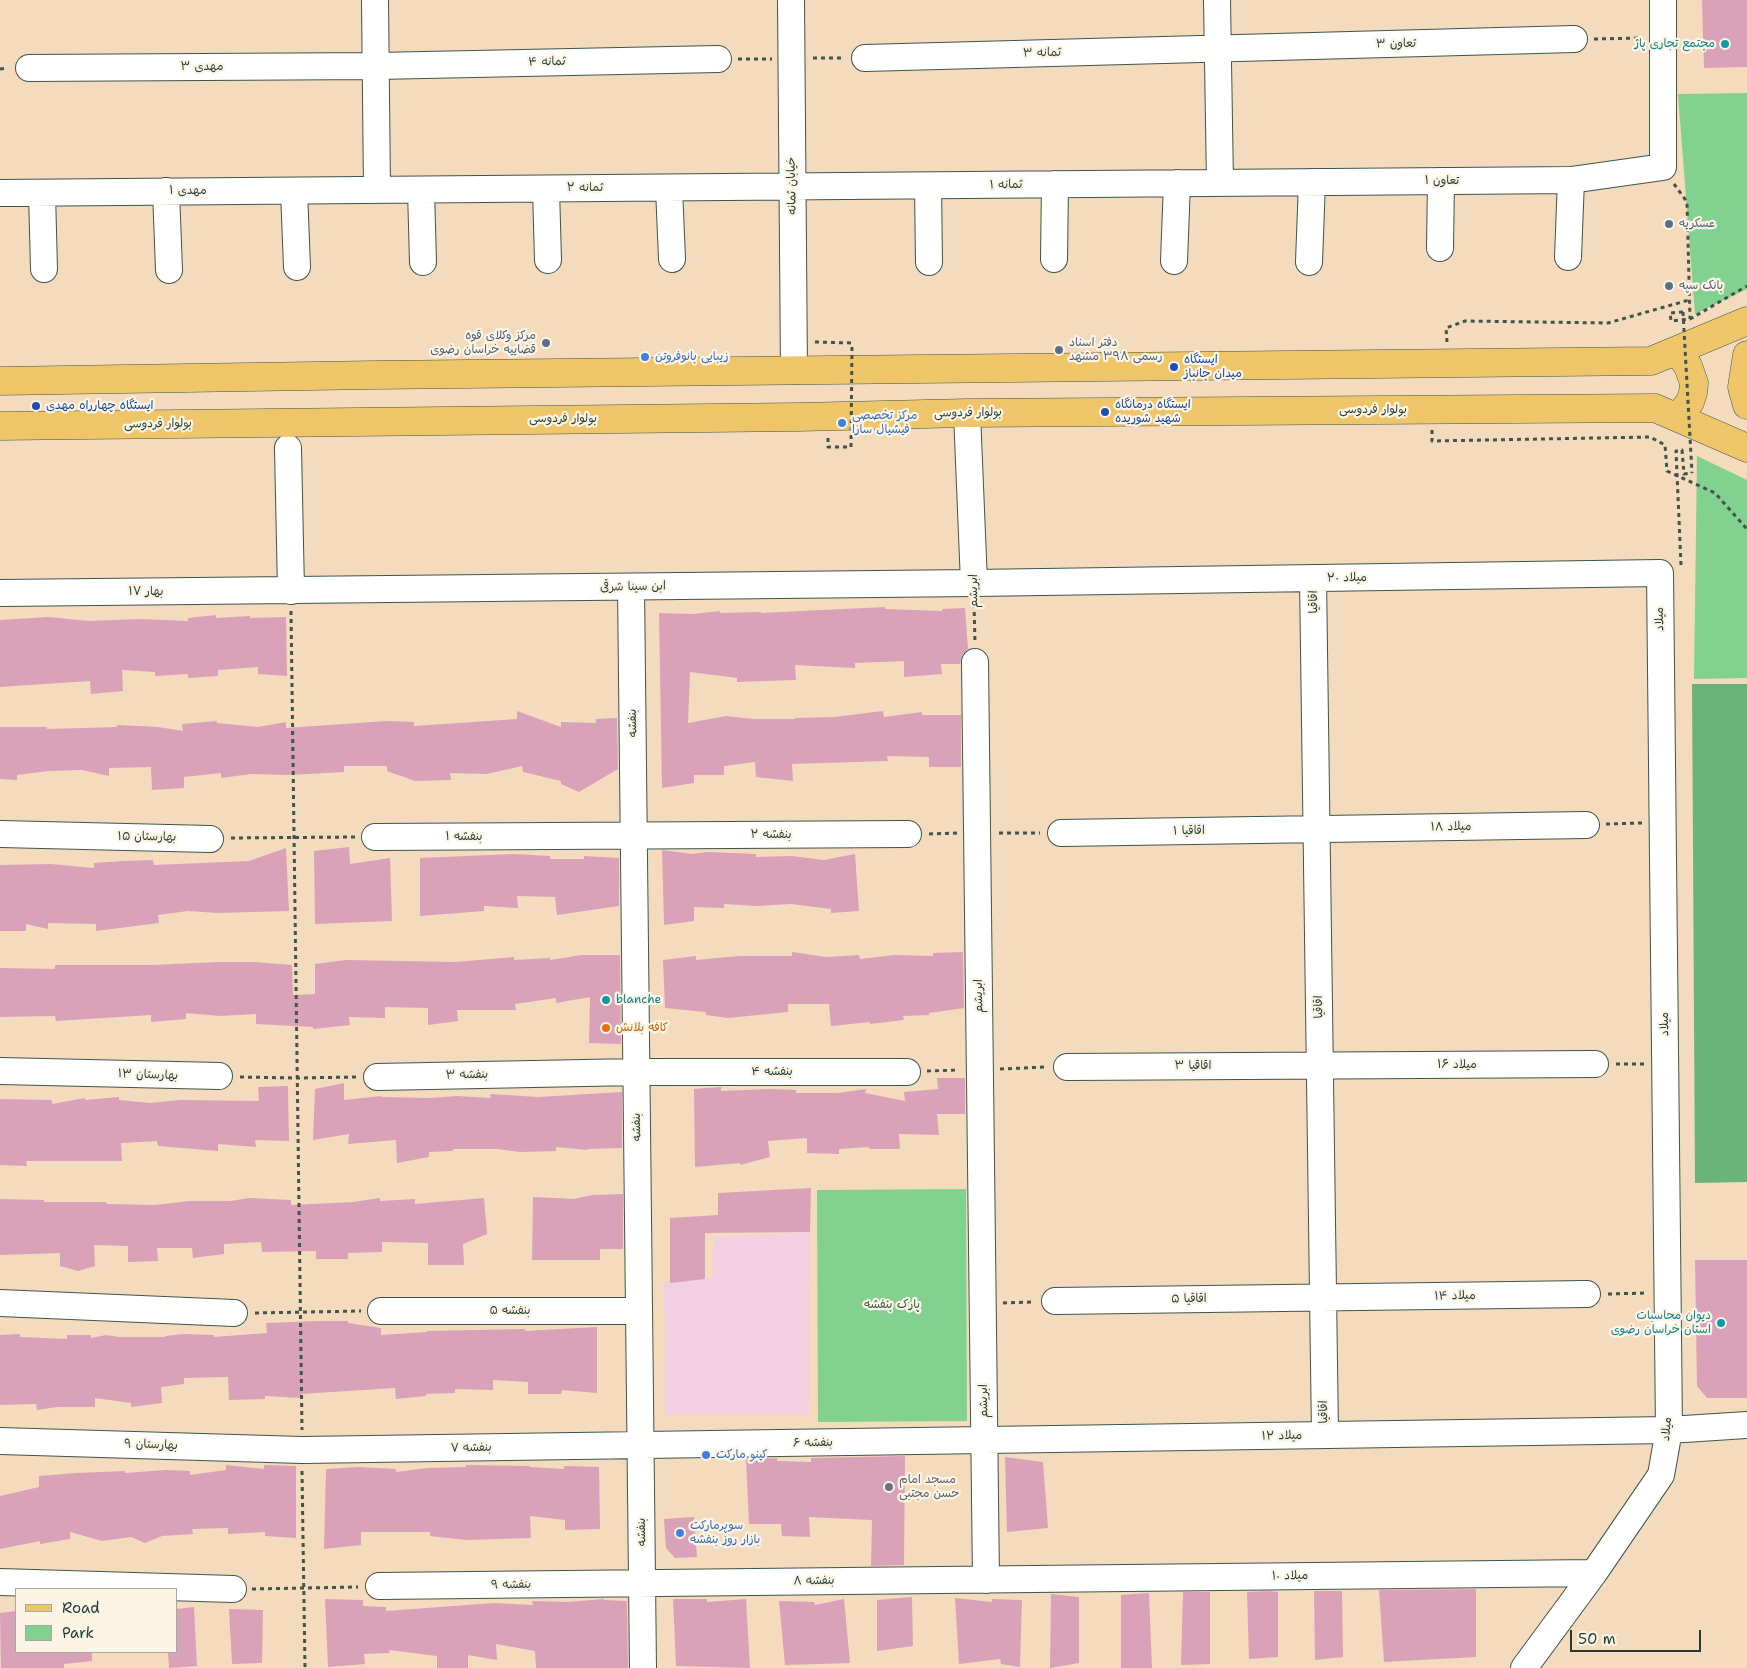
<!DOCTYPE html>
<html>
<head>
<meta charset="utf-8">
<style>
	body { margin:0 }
	#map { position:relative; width:1747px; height:1668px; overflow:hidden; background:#f4dbbe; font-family:"Shantell Sans",sans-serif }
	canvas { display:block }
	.legend { position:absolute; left:15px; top:1588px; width:162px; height:65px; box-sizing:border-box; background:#fcf5e5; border:1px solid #a4ab9e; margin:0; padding:6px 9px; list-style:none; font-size:15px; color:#1f3d34 }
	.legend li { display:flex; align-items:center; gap:10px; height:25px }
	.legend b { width:25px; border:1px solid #a4ab9e }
	.scale { position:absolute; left:1570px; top:1630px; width:131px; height:22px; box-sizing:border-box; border:2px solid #1f3d34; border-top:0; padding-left:6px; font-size:15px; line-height:18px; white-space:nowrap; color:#1f3d34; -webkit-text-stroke:4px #fcf5e5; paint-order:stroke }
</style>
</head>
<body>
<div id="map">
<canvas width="1747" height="1668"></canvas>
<ul class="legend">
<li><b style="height:6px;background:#eec569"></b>Road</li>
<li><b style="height:14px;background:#83d190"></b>Park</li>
</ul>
<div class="scale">50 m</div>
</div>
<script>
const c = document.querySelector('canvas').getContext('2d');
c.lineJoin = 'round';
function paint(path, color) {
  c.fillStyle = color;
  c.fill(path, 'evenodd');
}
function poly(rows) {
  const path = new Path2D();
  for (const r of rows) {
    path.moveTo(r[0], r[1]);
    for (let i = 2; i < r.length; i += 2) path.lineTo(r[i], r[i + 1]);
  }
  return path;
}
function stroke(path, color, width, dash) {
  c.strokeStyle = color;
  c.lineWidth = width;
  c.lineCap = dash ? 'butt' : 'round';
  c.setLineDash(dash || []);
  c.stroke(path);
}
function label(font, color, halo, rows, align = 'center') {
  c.font = font + ' "Shantell Sans","Playpen Sans Arabic",sans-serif';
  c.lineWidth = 4.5;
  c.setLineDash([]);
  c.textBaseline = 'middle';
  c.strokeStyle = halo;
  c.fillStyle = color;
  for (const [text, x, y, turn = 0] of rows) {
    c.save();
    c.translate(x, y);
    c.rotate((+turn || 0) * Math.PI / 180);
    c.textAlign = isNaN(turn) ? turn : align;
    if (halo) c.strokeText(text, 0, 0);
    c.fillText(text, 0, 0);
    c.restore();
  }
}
const built = poly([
	[810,1232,809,1415,665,1415,664,1282,712,1277,714,1237]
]);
const green = poly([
	[1747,93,1747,289,1695,314,1678,94],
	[1697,456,1747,480,1747,678,1694,679],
	[966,1189,967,1421,818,1422,817,1190]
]);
const forest = poly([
	[1692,684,1747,684,1747,1182,1695,1183]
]);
const building = poly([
	[1702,0,1747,0,1747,67,1704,68],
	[885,607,885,609,942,611,942,609,965,608,968,649,962,655,960,664,941,664,942,674,904,677,904,661,855,663,855,668,795,665,796,680,737,682,737,678,690,672,688,723,726,716,754,719,795,719,795,718,834,717,883,711,884,717,922,712,922,715,961,715,961,767,929,767,929,757,887,756,888,761,792,764,793,781,756,777,755,762,724,766,724,775,694,775,694,783,662,788,659,613,693,614,720,611,720,613,761,612,761,613],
	[216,615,216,618,250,616,250,618,286,617,287,676,258,674,258,667,218,670,218,676,188,678,188,674,155,676,155,672,122,670,123,691,91,694,90,681,0,687,0,620,48,617,89,621,140,619,188,621,188,618],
	[517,711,561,727,561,722,596,723,596,719,617,718,618,769,579,792,561,784,561,781,523,772,522,766,487,774,450,773,451,780,415,781,387,771,387,766,344,766,344,772,288,775,251,774,221,778,221,773,184,777,184,788,152,790,151,767,109,768,109,776,82,770,49,771,17,775,17,780,0,779,0,727,47,727,47,729,117,727,117,725,158,727,183,731,182,724,217,721,217,723,258,727,286,722,286,728,386,721,414,722,414,726,517,719],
	[349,847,350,864,390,858,392,921,315,924,314,851],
	[286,848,289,911,218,913,188,911,158,915,159,923,96,931,96,924,48,923,48,929,26,924,26,931,0,931,0,865,51,864,94,868,94,863,123,861,153,860,154,865,249,861],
	[662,850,692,854,707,852,756,854,756,857,792,856,824,860,855,854,859,911,831,913,831,909,791,904,757,906,724,904,724,908,694,907,694,921,664,925],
	[514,854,550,856,550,859,584,859,584,856,619,858,619,906,557,915,555,897,517,896,518,908,484,906,484,911,420,916,420,858],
	[792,952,826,957,859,955,860,959,895,955,933,956,933,953,963,952,964,1008,929,1013,929,1015,903,1016,904,1020,870,1024,870,1022,831,1026,829,1004,788,1004,788,1012,728,1018,706,1015,706,1012,665,1008,663,960,696,956,696,960,739,956,792,956],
	[582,955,620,955,621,1044,589,1043,590,997,556,1003,556,998,515,1004,516,1010,457,1010,458,1021,428,1025,428,1008,385,1007,385,1018,349,1017,350,1025,313,1029,313,1027,256,1024,256,1014,220,1016,186,1013,186,1019,151,1022,151,1015,56,1021,55,1016,0,1017,0,968,55,969,55,965,153,965,217,962,255,962,292,965,293,995,315,994,315,964,346,960,456,962,514,957,514,960,550,958,550,960],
	[937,1078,965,1078,965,1114,937,1114,939,1135,899,1134,900,1149,869,1149,869,1147,839,1149,839,1154,807,1153,807,1138,768,1141,770,1157,740,1165,740,1163,695,1167,694,1089,721,1087,721,1091,770,1089,796,1090,796,1093,838,1093,866,1089,865,1093,905,1101,904,1092,938,1089],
	[344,1083,344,1100,381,1096,381,1097,429,1098,457,1096,491,1098,490,1094,538,1097,622,1092,622,1148,588,1149,588,1150,556,1147,556,1151,520,1152,497,1149,453,1149,453,1151,429,1152,429,1157,397,1163,396,1140,348,1144,349,1134,313,1140,315,1089],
	[288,1086,289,1141,255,1140,256,1147,218,1144,218,1151,158,1146,157,1141,121,1143,122,1161,26,1161,27,1166,0,1165,0,1099,52,1100,52,1104,85,1098,85,1100,119,1097,119,1100,150,1103,180,1100,259,1101,258,1087],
	[811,1188,810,1232,705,1233,705,1279,670,1283,670,1218,718,1215,718,1193],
	[623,1194,623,1249,600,1249,600,1260,532,1260,533,1197,574,1199,592,1195],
	[249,1198,291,1200,291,1205,353,1202,380,1198,380,1201,415,1199,415,1204,484,1198,487,1234,463,1244,464,1265,428,1265,428,1243,382,1242,382,1252,348,1253,348,1259,316,1259,316,1251,262,1252,261,1242,224,1244,224,1254,193,1258,192,1248,157,1248,158,1261,128,1262,128,1246,94,1245,95,1266,78,1271,60,1266,60,1253,0,1255,0,1199,44,1200,44,1202,106,1202,107,1204,155,1205,189,1201,231,1201],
	[1695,1260,1747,1260,1747,1398,1707,1398,1697,1386],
	[317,1321,348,1321,348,1323,381,1328,381,1335,427,1332,427,1331,525,1329,525,1331,597,1327,597,1393,562,1390,561,1394,528,1394,528,1382,493,1380,493,1390,455,1389,455,1393,426,1394,426,1396,396,1399,395,1388,301,1394,302,1398,265,1396,265,1399,229,1400,228,1377,184,1378,184,1384,161,1387,162,1403,131,1407,131,1403,95,1398,95,1407,57,1407,37,1410,36,1404,0,1405,0,1335,20,1334,20,1337,67,1339,67,1335,91,1335,91,1338,106,1335,119,1337,165,1337,165,1336,183,1334,214,1335,214,1337,267,1333,266,1323],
	[905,1456,904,1565,871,1566,872,1520,809,1517,810,1537,782,1536,781,1524,749,1524,746,1459,777,1458,777,1461,811,1462,811,1458],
	[1005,1457,1043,1462,1048,1528,1007,1532],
	[226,1465,264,1469,264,1465,296,1466,296,1538,265,1536,265,1532,228,1534,228,1528,192,1529,193,1534,162,1536,145,1543,131,1537,102,1541,70,1532,70,1539,40,1544,40,1541,0,1549,0,1496,39,1487,39,1476,76,1473,125,1471,125,1473,166,1470,190,1471,190,1475,226,1470],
	[466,1465,530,1466,530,1467,564,1469,564,1466,599,1467,600,1529,565,1530,565,1520,530,1516,531,1538,466,1540,430,1536,430,1532,361,1532,361,1545,324,1549,326,1469,358,1467,396,1469,396,1472,427,1468,466,1467],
	[694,1517,697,1557,675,1558,666,1548,664,1519],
	[1476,1589,1476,1657,1384,1662,1379,1590],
	[1269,1591,1278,1592,1278,1657,1249,1659,1247,1592],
	[1314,1591,1342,1591,1343,1657,1315,1660],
	[1183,1592,1210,1592,1210,1664,1181,1665],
	[1149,1593,1152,1668,1121,1668,1121,1595],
	[1051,1594,1079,1597,1079,1663,1050,1668],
	[912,1597,913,1646,877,1651,877,1600],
	[955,1598,992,1602,992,1599,1022,1600,1020,1667,1001,1664,1000,1659,959,1664],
	[325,1599,363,1600,363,1606,386,1607,386,1611,494,1603,533,1605,532,1601,568,1602,604,1599,604,1600,627,1601,628,1668,536,1668,535,1651,496,1644,497,1660,468,1655,468,1668,437,1668,437,1656,389,1650,390,1653,364,1654,365,1664,328,1667],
	[673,1599,707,1599,707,1602,746,1599,750,1668,676,1666],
	[844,1599,850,1663,785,1665,779,1601,814,1602,815,1605],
	[194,1607,197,1666,169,1668,168,1652,176,1652,176,1609],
	[229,1609,263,1610,262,1663,232,1664],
	[16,1611,16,1652,92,1652,92,1661,64,1664,64,1668,1,1668,0,1613]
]);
const path = poly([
	[1594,39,1643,38],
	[813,58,844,58],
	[738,59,772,59],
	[0,69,8,68],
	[1674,184,1687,202,1690,319],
	[1683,312,1670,313,1671,321,1690,319,1747,286],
	[815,342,852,343],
	[1447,342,1446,328,1465,321,1608,323,1689,300],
	[1432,430,1432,441,1650,437,1665,445,1667,471,1715,493,1747,529],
	[828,438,828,447,851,447],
	[1681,565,1676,451,1682,450,1684,474,1692,473],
	[974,604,975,642],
	[291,611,302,1430],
	[1606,824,1642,823],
	[999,833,1040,833],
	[929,834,957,833],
	[231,838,355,837],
	[1616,1064,1644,1064],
	[1000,1069,1046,1067],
	[927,1071,959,1070],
	[240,1077,297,1078,356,1077],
	[1608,1294,1647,1293],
	[1003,1303,1034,1302],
	[255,1313,361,1311],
	[302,1471,305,1668],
	[252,1589,358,1587]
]);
const minor = poly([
	[375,0,377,190],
	[791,0,794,371],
	[1217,0,1220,183],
	[865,58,1574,39],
	[29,68,376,66,718,59],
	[928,186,929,262],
	[669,188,672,259],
	[546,189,548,260],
	[421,190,423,262],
	[166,191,169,270],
	[294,191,297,267],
	[0,193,1571,180,1663,167,1663,0],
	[42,193,44,269],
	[1440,248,1441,181],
	[1568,257,1571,180],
	[1054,259,1055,184],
	[1174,261,1177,183],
	[1309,262,1312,182],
	[967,413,974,583],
	[288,448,291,591],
	[1313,578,1325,1435],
	[631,587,643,1668],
	[0,593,974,583,1660,573,1669,1430,1661,1475,1594,1573,1524,1668],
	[975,662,986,1580],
	[1061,833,1586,825],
	[0,834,210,839],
	[375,837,908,834],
	[1067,1067,1595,1064],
	[0,1071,219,1076],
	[377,1077,637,1072,907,1072],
	[1055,1301,1587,1294],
	[0,1303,234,1313],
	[381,1311,639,1311],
	[0,1441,302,1450,1669,1430,1747,1425],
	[0,1582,233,1589],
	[379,1586,1594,1573]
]);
const major = poly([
	[1674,352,1682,358,1688,366,1694,383,1693,393,1690,402,1678,417],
	[1747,355,1742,387,1747,405],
	[0,381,374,375,1651,361,1747,321],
	[0,426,799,417,967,413,1655,408,1747,448]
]);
const pathBridge = poly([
	[1683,312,1692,473],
	[851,447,852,343]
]);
const markers = [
	[1725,44,5,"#0f9aa8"],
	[1669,224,5,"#5c6f8a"],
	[1669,286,5,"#5c6f8a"],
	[546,343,5,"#5c6f8a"],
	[1059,350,5,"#5c6f8a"],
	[645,357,5,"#3f7fe0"],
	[1174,367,5,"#1a4fb4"],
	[36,406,5,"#1a4fb4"],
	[1105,412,5,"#1a4fb4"],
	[842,423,5,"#3f7fe0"],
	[606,1000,5,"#0f9aa8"],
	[606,1028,5,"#e8710a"],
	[1721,1323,5,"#0f9aa8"],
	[706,1455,5,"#3f7fe0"],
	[889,1487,5,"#6b7280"],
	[680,1533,5,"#3f7fe0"]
];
const streetNames = [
	["تعاون ۳",1396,44,-1],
	["ثمانه ۳",1042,53,-1],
	["ثمانه ۴",547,62,-1],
	["مهدی ۳",202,67],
	["تعاون ۱",1442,181],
	["ثمانه ۱",1006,185,-1],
	["خیابان ثمانه",792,186,-91],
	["ثمانه ۲",585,188],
	["مهدی ۱",188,191],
	["بولوار فردوسی",1373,410],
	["بولوار فردوسی",968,413,-1],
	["بولوار فردوسی",563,419],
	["بولوار فردوسی",158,424,-1],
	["میلاد ۲۰",1347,578,-1],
	["ابن سینا شرقی",633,587,-1],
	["ابریشم",974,591,-91],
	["بهار ۱۷",146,592],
	["اقاقیا",1314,602,-91],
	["میلاد",1660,619,-91],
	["بنفشه",633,723,-91],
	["میلاد ۱۸",1451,827,-1],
	["اقاقیا ۱",1189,831,-1],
	["بنفشه ۲",771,835],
	["بهارستان ۱۵",147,837,1],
	["بنفشه ۱",464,837],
	["ابریشم",979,996,-91],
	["اقاقیا",1319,1007,-91],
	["میلاد",1665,1024,-91],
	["میلاد ۱۶",1457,1065],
	["اقاقیا ۳",1193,1066],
	["بنفشه ۴",772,1072],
	["بهارستان ۱۳",148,1075,2],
	["بنفشه ۳",467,1075,-1],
	["بنفشه",637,1127,-91],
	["میلاد ۱۴",1455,1296,-1],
	["اقاقیا ۵",1189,1299,-1],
	["بنفشه ۵",510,1311],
	["ابریشم",984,1401,-91],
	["اقاقیا",1324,1412,-91],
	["میلاد",1667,1429,-85],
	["میلاد ۱۲",1282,1436,-1],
	["بنفشه ۶",813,1443,-1],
	["بهارستان ۹",151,1445,2],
	["بنفشه ۷",471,1448,-1],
	["بنفشه",642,1532,-91],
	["میلاد ۱۰",1290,1576,-1],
	["بنفشه ۸",814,1581,-1],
	["بنفشه ۹",511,1585,-1]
];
const cultureNames = [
	["مجتمع تجاری پاژ",1715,44],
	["blanche",616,1000,"left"],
	["دیوان محاسبات",1711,1316],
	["استان خراسان رضوی",1711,1330]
];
const serviceNames = [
	["عسکریه",1679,224],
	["بانک سپه",1679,286],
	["مرکز وکلای قوه",536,336,"right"],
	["قضاییه خراسان رضوی",536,350,"right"],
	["دفتر اسناد",1069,343],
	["رسمی ۳۹۸ مشهد",1069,357]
];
const shopNames = [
	["زیبایی بانوفروتن",655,357],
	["مرکز تخصصی",852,416],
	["فیشیال سارا",852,430],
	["کینو مارکت",716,1455],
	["سوپرمارکت",690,1526],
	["بازار روز بنفشه",690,1540]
];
const transitNames = [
	["ایستگاه",1184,360],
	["میدان جانباز",1184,374],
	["ایستگاه درمانگاه",1115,405],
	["شهید شوریده",1115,419],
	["ایستگاه چهارراه مهدی",46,406]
];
const foodNames = [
	["کافه بلانش",616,1028]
];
const parkNames = [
	["پارک بنفشه",892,1305]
];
const worshipNames = [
	["مسجد امام",899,1480],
	["حسن مجتبی",899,1494]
];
paint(built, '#f2cfe1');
paint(green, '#83d190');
paint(forest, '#6ab37a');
paint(building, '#d9a2b9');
stroke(minor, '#3f5549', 28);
stroke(major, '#3f5549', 29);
stroke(path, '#3f5549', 3, [4, 4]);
stroke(minor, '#fff', 26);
stroke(major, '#eec569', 28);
stroke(pathBridge, '#3f5549', 3, [4, 4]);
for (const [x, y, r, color] of markers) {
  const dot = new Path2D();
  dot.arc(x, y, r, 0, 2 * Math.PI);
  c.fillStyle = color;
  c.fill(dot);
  stroke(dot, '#fcf5e5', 2);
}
label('12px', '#1f3d34', '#fcf5e5', streetNames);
label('12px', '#0d838f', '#fcf5e5', cultureNames, 'right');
label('12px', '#4e5e75', '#fcf5e5', serviceNames, 'left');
label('12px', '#366cbe', '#fcf5e5', shopNames, 'left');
label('12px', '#164399', '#fcf5e5', transitNames, 'left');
label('12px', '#c56008', '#fcf5e5', foodNames, 'left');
label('12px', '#335b46', '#fcf5e5', parkNames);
label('12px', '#5b616d', '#fcf5e5', worshipNames, 'left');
</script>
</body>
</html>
